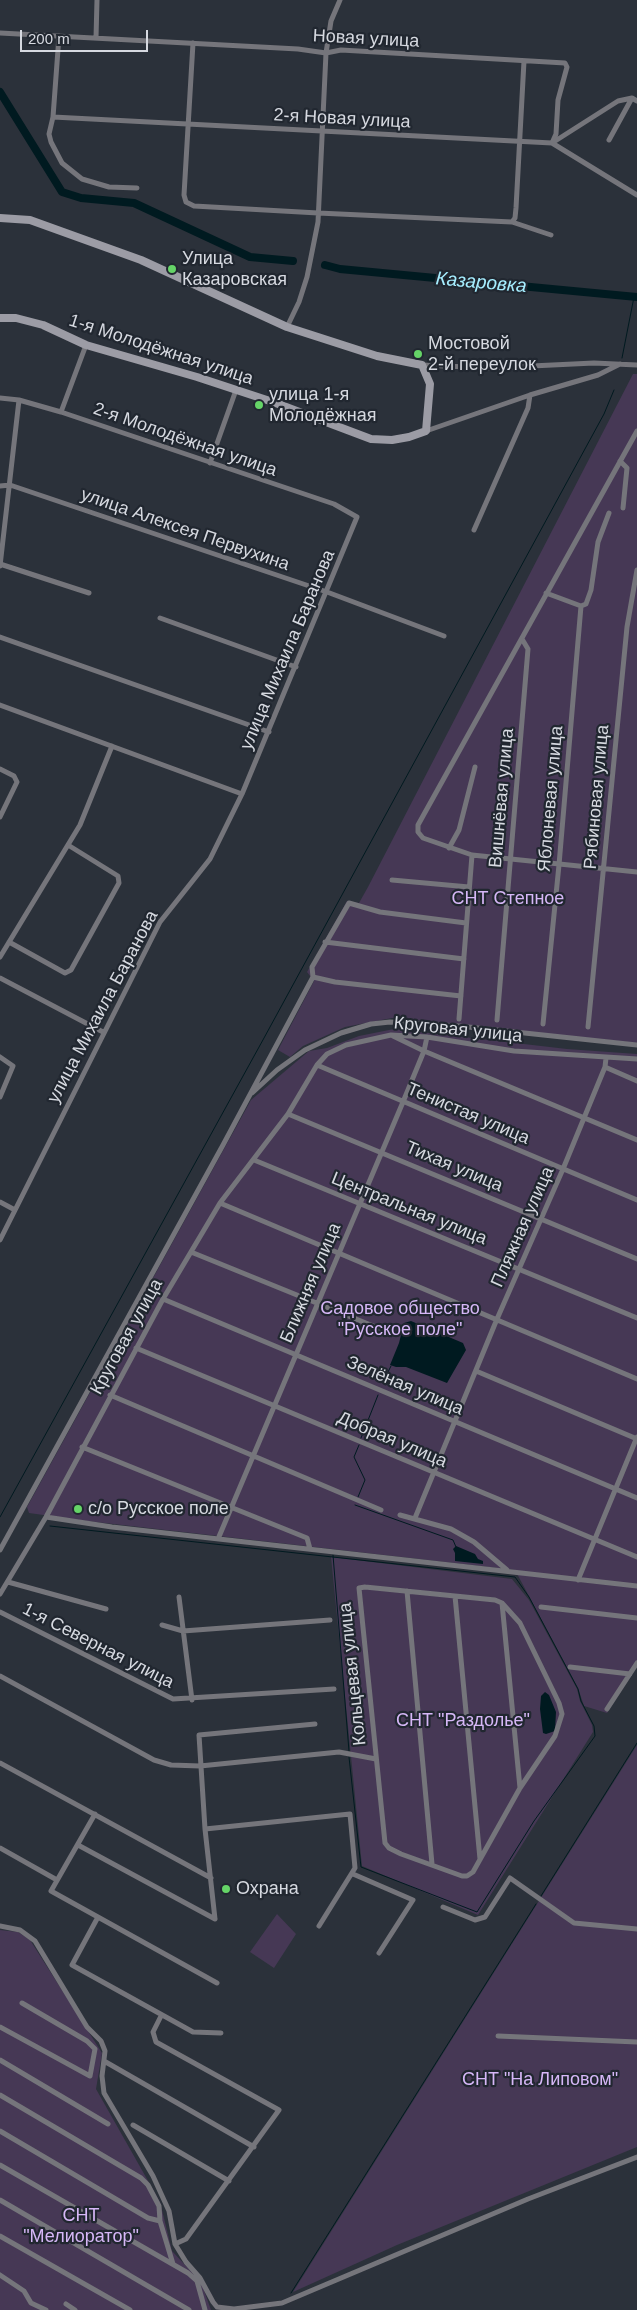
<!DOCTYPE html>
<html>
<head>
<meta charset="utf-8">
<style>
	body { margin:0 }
	#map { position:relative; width:637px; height:2310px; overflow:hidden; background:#2b313a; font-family:Helvetica,sans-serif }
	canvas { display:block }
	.scale { position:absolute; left:20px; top:30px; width:128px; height:22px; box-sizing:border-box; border:2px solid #d6d9e0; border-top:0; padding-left:6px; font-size:15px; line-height:18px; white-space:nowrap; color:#d6d9e0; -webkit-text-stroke:4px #212730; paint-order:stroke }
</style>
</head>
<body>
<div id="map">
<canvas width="637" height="2310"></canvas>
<div class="scale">200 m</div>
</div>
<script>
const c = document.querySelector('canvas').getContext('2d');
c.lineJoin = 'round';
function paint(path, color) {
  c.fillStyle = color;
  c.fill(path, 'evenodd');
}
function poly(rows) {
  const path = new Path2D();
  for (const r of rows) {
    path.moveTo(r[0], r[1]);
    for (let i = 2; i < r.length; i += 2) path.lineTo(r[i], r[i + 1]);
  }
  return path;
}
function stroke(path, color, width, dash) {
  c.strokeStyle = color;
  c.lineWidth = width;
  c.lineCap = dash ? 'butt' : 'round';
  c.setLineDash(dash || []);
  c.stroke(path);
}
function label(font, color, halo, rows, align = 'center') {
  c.font = font + ' Helvetica,sans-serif';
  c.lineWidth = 4.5;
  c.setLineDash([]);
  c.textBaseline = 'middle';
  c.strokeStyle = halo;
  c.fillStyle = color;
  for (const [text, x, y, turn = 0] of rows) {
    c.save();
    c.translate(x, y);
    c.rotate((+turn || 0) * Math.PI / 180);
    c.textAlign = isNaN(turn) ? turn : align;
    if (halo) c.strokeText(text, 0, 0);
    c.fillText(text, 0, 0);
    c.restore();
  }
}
const green = poly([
	[633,374,637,374,637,1043,392,1018,345,1027,303,1046,290,1057,278,1050,314,981,307,972,347,901,359,903,368,887],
	[394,1029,567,1049,637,1054,637,1666,607,1713,584,1706,578,1688,515,1570,87,1521,29,1513,27,1507,251,1100,309,1051,327,1048,359,1036],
	[331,1557,512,1579,529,1600,577,1689,580,1701,592,1725,593,1732,478,1915,362,1866],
	[637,1745,637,2147,397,2245,293,2292],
	[277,1914,296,1934,274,1968,250,1952],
	[0,1930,18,1932,30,1940,102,2053,96,2089,160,2202,172,2251,201,2282,211,2310,0,2310]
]);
const water = poly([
	[411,1321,463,1343,466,1350,447,1383,406,1367,396,1367,390,1365,399,1343,404,1323],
	[456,1546,475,1554,478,1559,483,1561,483,1564,455,1561,455,1553,453,1549],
	[545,1692,549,1695,556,1712,555,1731,546,1734,543,1733,540,1709,541,1696]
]);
const stream = poly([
	[622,358,634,297],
	[388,1372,391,1366],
	[361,1438,378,1395],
	[358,1497,365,1480,354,1457,359,1445],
	[355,1505,453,1540,456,1547],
	[0,1517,264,1038,604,414,614,390],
	[50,1526,515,1577,529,1597,578,1689,581,1701,594,1726,595,1736,534,1821,477,1912,361,1867,349,1757],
	[333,1555,349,1751],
	[541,1896,637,1743],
	[291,2293,536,1904]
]);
const river = poly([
	[0,92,62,192,81,198,134,203,250,257,293,261],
	[325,265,340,269,637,297]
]);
const street = poly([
	[0,33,298,49,326,53,341,50,565,63,567,67,558,100,556,134,552,143,618,101,632,98,637,101],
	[59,36,53,117,49,134,51,142,62,163,82,179,109,187,137,188],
	[96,38,97,0],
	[193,43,184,195,186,202,194,206,318,213,512,222,515,218,516,208,524,61],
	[53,117,552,143,637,195],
	[609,140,632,98],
	[512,222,551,235],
	[287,327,299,302,307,277,318,222,326,53,331,21,340,0],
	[422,365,490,368,594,363,637,365],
	[0,398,19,400,61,412,334,504,357,517,242,794,210,859,160,922,0,1240],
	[61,412,86,345],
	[426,431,530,395,598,375,620,364],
	[637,431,418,825,418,832,423,838,472,855,637,872],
	[620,461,627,468,623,508],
	[210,463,236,390],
	[0,486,10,485,327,592,444,636],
	[474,530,528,408,530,395],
	[0,564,89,593],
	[0,566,19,400],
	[546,593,581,606,586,604,591,590,598,542,609,513],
	[160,618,296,667],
	[0,637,269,732],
	[0,705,242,794],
	[0,769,14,776,17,782,0,817],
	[449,848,459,830,475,767],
	[392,880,469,887],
	[9,942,65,973,71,970,119,883,118,876,68,845],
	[325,942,464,959],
	[0,957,80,825,112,746],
	[313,977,335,982,461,996],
	[0,978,103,1032],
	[459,1019,472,855],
	[497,1020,528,649,522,639],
	[543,1024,559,865,581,606],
	[588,1027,627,627,637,570],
	[393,1036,424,1051,637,1140],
	[0,1057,13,1066,0,1097],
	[317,1065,637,1200],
	[605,1067,637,1081],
	[252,1093,277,1070,305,1050,341,1033,371,1024,390,1022,459,1026,637,1045],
	[288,1114,637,1259],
	[254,1160,637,1318],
	[0,1202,15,1210],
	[220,1203,637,1379],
	[191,1252,388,1332],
	[163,1299,637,1498],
	[136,1348,637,1557],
	[476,1371,637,1439],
	[110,1395,381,1510],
	[82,1447,307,1538,310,1549],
	[400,1515,451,1529,474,1542,507,1570],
	[46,1517,112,1527,637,1586],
	[415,1518,497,1319,563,1169,605,1067,606,1058],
	[218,1539,403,1102,424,1051,427,1037],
	[0,1550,223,1145,313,977,312,967,349,903,380,912,466,923],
	[578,1580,637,1437],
	[8,1582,106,1609],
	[365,1587,495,1600,502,1603,520,1623,559,1703,562,1714,555,1736,520,1788,473,1872,467,1876,462,1876,401,1854,389,1848,385,1843,359,1588,365,1587],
	[407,1591,432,1864],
	[0,1594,46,1517,163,1299,220,1203,288,1114,317,1065,327,1054,346,1045,391,1035,427,1037,514,1051,637,1059],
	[455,1596,480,1859],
	[179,1597,192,1700],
	[502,1603,520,1788],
	[541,1607,637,1618],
	[0,1612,173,1699,334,1689],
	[162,1625,183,1631,330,1620],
	[570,1667,630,1674],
	[0,1676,154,1760,171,1765,200,1766,339,1752,376,1759],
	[607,1709,637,1663],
	[0,1763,211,1878],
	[95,1814,51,1891,217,1983],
	[205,1829,350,1814,355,1868,319,1926],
	[78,1845,215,1919],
	[0,1848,57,1880],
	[353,1874,413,1900,379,1953],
	[443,1907,475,1920,485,1917,510,1878,574,1923,637,1929],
	[98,1917,72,1965,193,2032,221,2033],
	[215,1919,205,1829,199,1735,315,1724],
	[0,1926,20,1930,35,1941,87,2027,101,2041,105,2051,102,2076,104,2093,153,2176,169,2211,175,2244,186,2262,200,2278,213,2302,217,2307,234,2309,282,2303,528,2199,637,2157],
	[161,2016,153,2032,156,2042,279,2110,186,2239,175,2244],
	[0,2027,90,2076,95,2049,87,2041,22,2003],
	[498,2036,637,2042],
	[0,2060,108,2124],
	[104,2061,254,2147],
	[0,2095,141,2178,148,2185,159,2206,160,2221,173,2264],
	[133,2125,229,2181],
	[0,2131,148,2218,160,2221],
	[0,2165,188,2273,197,2281,205,2310],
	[0,2200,189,2310],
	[0,2236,130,2310],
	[0,2275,24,2291,31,2303,46,2310],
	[66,2304,75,2310]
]);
const secondary = poly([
	[0,218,30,220,141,260,287,327,377,356,422,365,430,384,426,431,409,437,392,440,371,439,273,402,197,377,86,345,43,325,16,318,0,318]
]);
const markers = [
	[172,269,5,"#65d467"],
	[418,354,5,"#65d467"],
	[259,405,5,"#65d467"],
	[78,1509,5,"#65d467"],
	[226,1889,5,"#65d467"]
];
const streetNames = [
	["Новая улица",366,39,3],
	["2-я Новая улица",342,119,3],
	["1-я Молодёжная улица",161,350,18],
	["2-я Молодёжная улица",185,440,19],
	["улица Алексея Первухина",185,530,19],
	["улица Михаила Баранова",288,650,-67],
	["Рябиновая улица",597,797,-85],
	["Вишнёвая улица",502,798,-85],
	["Яблоневая улица",551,799,-85],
	["улица Михаила Баранова",103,1007,-62],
	["Круговая улица",458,1030,6],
	["Тенистая улица",468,1114,23],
	["Тихая улица",454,1167,23],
	["Центральная улица",409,1209,22],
	["Пляжная улица",523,1227,-66],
	["Ближняя улица",311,1283,-67],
	["Круговая улица",127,1337,-61],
	["Зелёная улица",405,1386,23],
	["Добрая улица",392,1440,23],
	["1-я Северная улица",98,1646,27],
	["Кольцевая улица",353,1674,-96]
];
const poiNames = [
	["Улица",182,259],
	["Казаровская",182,280],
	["Мостовой",428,344],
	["2-й переулок",428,365],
	["улица 1-я",269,395],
	["Молодёжная",269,416],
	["с/о Русское поле",88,1509],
	["Охрана",236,1889]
];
const parkNames = [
	["СНТ Степное",508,899],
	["Садовое общество",400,1309],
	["\"Русское поле\"",400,1330],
	["СНТ \"Раздолье\"",463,1721],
	["СНТ \"На Липовом\"",540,2080],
	["СНТ",81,2216],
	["\"Мелиоратор\"",81,2237]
];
const waterNames = [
	["Казаровка",481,283,5]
];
paint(green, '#463855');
paint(water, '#001a20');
stroke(stream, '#001a20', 1);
stroke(river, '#001a20', 8);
stroke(street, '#75757b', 5);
stroke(secondary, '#9c9ca5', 8);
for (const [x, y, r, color] of markers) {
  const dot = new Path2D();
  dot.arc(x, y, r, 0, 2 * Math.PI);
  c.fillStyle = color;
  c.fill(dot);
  stroke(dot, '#212730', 2);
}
label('18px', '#d6d9e0', '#212730', streetNames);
label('18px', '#d6d9e0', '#212730', poiNames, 'left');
label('18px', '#d6b7f7', '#212730', parkNames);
label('italic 19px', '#a6eeff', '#212730', waterNames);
</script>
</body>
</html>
